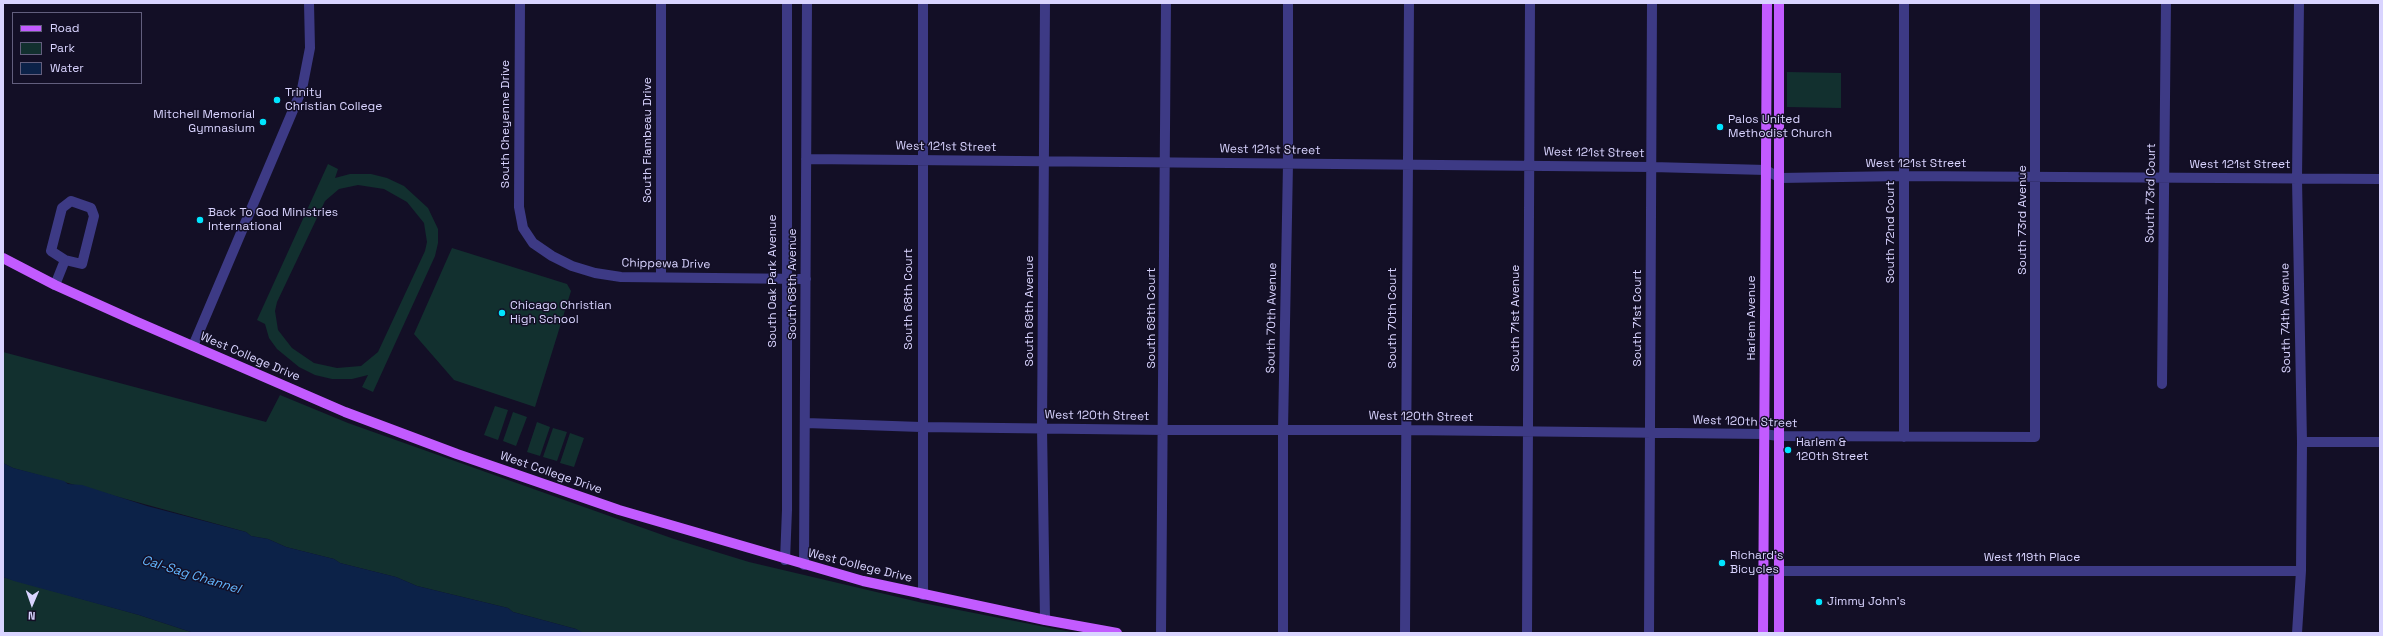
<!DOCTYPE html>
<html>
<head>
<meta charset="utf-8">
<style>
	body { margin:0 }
	#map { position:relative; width:2383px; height:636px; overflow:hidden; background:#130f26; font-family:"Space Grotesk",sans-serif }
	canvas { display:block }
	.frame { position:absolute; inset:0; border:4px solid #d9d4ff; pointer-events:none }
	.legend { position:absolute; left:12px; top:12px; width:130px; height:72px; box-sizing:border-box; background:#130f26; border:1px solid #625e7d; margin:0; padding:5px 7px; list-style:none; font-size:12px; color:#d9d4ff }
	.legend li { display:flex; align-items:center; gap:8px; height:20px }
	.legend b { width:20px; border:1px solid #625e7d }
	.north { position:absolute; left:12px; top:584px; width:40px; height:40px; -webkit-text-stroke:3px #130f26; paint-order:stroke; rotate:182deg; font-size:11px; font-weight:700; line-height:16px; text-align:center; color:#d9d4ff }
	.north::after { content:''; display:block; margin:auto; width:14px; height:18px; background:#d9d4ff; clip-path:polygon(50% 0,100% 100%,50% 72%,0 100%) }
</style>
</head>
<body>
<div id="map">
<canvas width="2383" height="636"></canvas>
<div class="frame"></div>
<ul class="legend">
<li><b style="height:5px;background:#c25bff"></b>Road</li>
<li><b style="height:11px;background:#12302f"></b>Park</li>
<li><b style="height:11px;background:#0c2248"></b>Water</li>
</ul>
<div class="north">N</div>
</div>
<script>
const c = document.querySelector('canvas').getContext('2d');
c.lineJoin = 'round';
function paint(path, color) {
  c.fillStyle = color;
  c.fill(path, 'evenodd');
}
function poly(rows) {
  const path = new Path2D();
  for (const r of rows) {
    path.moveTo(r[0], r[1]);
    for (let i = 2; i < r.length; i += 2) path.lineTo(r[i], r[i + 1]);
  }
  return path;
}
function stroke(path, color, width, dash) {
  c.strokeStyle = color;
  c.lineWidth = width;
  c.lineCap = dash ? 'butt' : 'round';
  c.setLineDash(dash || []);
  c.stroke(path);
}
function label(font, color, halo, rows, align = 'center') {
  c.font = font + ' "Space Grotesk",sans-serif';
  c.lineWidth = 3;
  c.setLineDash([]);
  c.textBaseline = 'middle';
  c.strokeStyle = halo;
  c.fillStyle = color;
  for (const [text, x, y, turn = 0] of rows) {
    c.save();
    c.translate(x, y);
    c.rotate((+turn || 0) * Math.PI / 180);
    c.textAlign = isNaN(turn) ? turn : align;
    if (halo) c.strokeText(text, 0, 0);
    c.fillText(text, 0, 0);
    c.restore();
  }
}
const green = poly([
	[1787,72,1841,73,1841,108,1787,107],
	[328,164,338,169,335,178,350,174,371,174,387,178,404,186,428,208,438,229,438,243,435,256,373,392,362,387,368,375,352,379,332,379,315,375,299,367,277,349,269,338,265,324,257,320],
	[358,185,384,189,407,202,424,223,427,242,425,251,378,352,361,366,337,368,314,363,292,348,278,330,275,311,277,302,325,201,339,189],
	[452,248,567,284,571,291,535,407,454,380,414,334],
	[3,352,266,422,280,395,348,423,674,539,749,562,923,603,1076,633,582,633,576,629,513,612,508,608,417,586,396,577,340,563,334,559,286,547,268,539,251,536,246,532,13,468,3,463],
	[495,406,508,410,498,440,484,435],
	[513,412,527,417,516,446,503,441],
	[537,422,550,427,540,456,527,452],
	[553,428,567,432,557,461,543,457],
	[570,433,584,438,574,467,560,463],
	[3,577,139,615,194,633,3,633]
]);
const water = poly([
	[3,463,13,468,64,481,68,484,82,485,147,506,246,532,251,536,268,539,286,547,334,559,340,563,396,577,417,586,508,608,513,612,576,629,584,633,194,633,139,615,14,581,3,577]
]);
const minor = poly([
	[520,3,519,207,523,228,533,243,552,256,572,266,595,273,621,277,806,279],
	[661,3,661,277],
	[923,3,923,595],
	[1045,3,1042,428,1045,620],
	[806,159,1652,167,1766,170,1780,178,1903,176,2380,179],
	[55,285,65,260,82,264,94,216,91,208,71,201,62,208,51,251,65,260],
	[193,346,302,89,310,48,309,3],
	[2162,384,2166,3],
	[806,423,921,427,1164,430,1406,430,1764,434,1778,436,2035,437,2035,3],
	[1904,437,1904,3],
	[2302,442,2380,442],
	[785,560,787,510,787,3],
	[804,565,807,3],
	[1763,571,2301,571],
	[1161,633,1166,3],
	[1283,633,1283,429,1288,164,1288,3],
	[1405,633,1409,3],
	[1527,633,1530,3],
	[1649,633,1652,3],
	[2297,633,2301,571,2302,442,2297,179,2299,3]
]);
const primary = poly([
	[3,258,55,285,135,321,345,412,457,454,619,510,863,581,1045,620,1117,633],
	[1763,633,1767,3],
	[1779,633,1779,3]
]);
const markers = [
	[277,100,4,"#00e5ff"],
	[263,122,4,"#00e5ff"],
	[1720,127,4,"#00e5ff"],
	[200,220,4,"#00e5ff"],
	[502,313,4,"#00e5ff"],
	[1788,450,4,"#00e5ff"],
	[1722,563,4,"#00e5ff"],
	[1819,602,4,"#00e5ff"]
];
const poiNames = [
	["Trinity",285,93],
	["Christian College",285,107],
	["Mitchell Memorial",255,115,"right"],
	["Gymnasium",255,129,"right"],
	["Palos United",1728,120],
	["Methodist Church",1728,134],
	["Back To God Ministries",208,213],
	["International",208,227],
	["Chicago Christian",510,306],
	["High School",510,320],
	["Harlem &",1796,443],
	["120th Street",1796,457],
	["Richard's",1730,556],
	["Bicycles",1730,570],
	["Jimmy John's",1827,602]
];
const streetNames = [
	["South Cheyenne Drive",506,124,-90],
	["South Flambeau Drive",648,140,-90],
	["West 121st Street",946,147,1],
	["West 121st Street",1270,150,1],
	["West 121st Street",1594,153,1],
	["West 121st Street",1916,164],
	["West 121st Street",2240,165],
	["South 73rd Court",2151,193,-89],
	["South 73rd Avenue",2023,220,-90],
	["South 72nd Court",1891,232,-90],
	["Chippewa Drive",666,264,1],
	["South Oak Park Avenue",773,281,-90],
	["South 68th Avenue",793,284,-90],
	["South 68th Court",909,299,-90],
	["South 69th Avenue",1030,311,-90],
	["South 69th Court",1152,318,-90],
	["South 70th Avenue",1272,318,-89],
	["South 70th Court",1393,318,-90],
	["South 71st Avenue",1516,318,-90],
	["South 71st Court",1638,318,-90],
	["Harlem Avenue",1752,318,-90],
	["South 74th Avenue",2286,318,-91],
	["West College Drive",250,357,23],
	["West 120th Street",1097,416,1],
	["West 120th Street",1421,417,1],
	["West 120th Street",1745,422,2],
	["West College Drive",551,473,19],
	["West 119th Place",2032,558],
	["West College Drive",860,566,14]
];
const waterNames = [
	["Cal-Sag Channel",191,575,17]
];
paint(green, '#12302f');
paint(water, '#0c2248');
stroke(minor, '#3d3a85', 10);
stroke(primary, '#c25bff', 10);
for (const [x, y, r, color] of markers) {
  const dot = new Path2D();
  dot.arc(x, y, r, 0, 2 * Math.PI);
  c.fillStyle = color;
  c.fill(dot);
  stroke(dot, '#130f26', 1.5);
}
label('12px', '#d9d4ff', '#130f26', poiNames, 'left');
label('12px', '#d9d4ff', '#130f26', streetNames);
label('italic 13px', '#62b6ff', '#130f26', waterNames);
</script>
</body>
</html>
